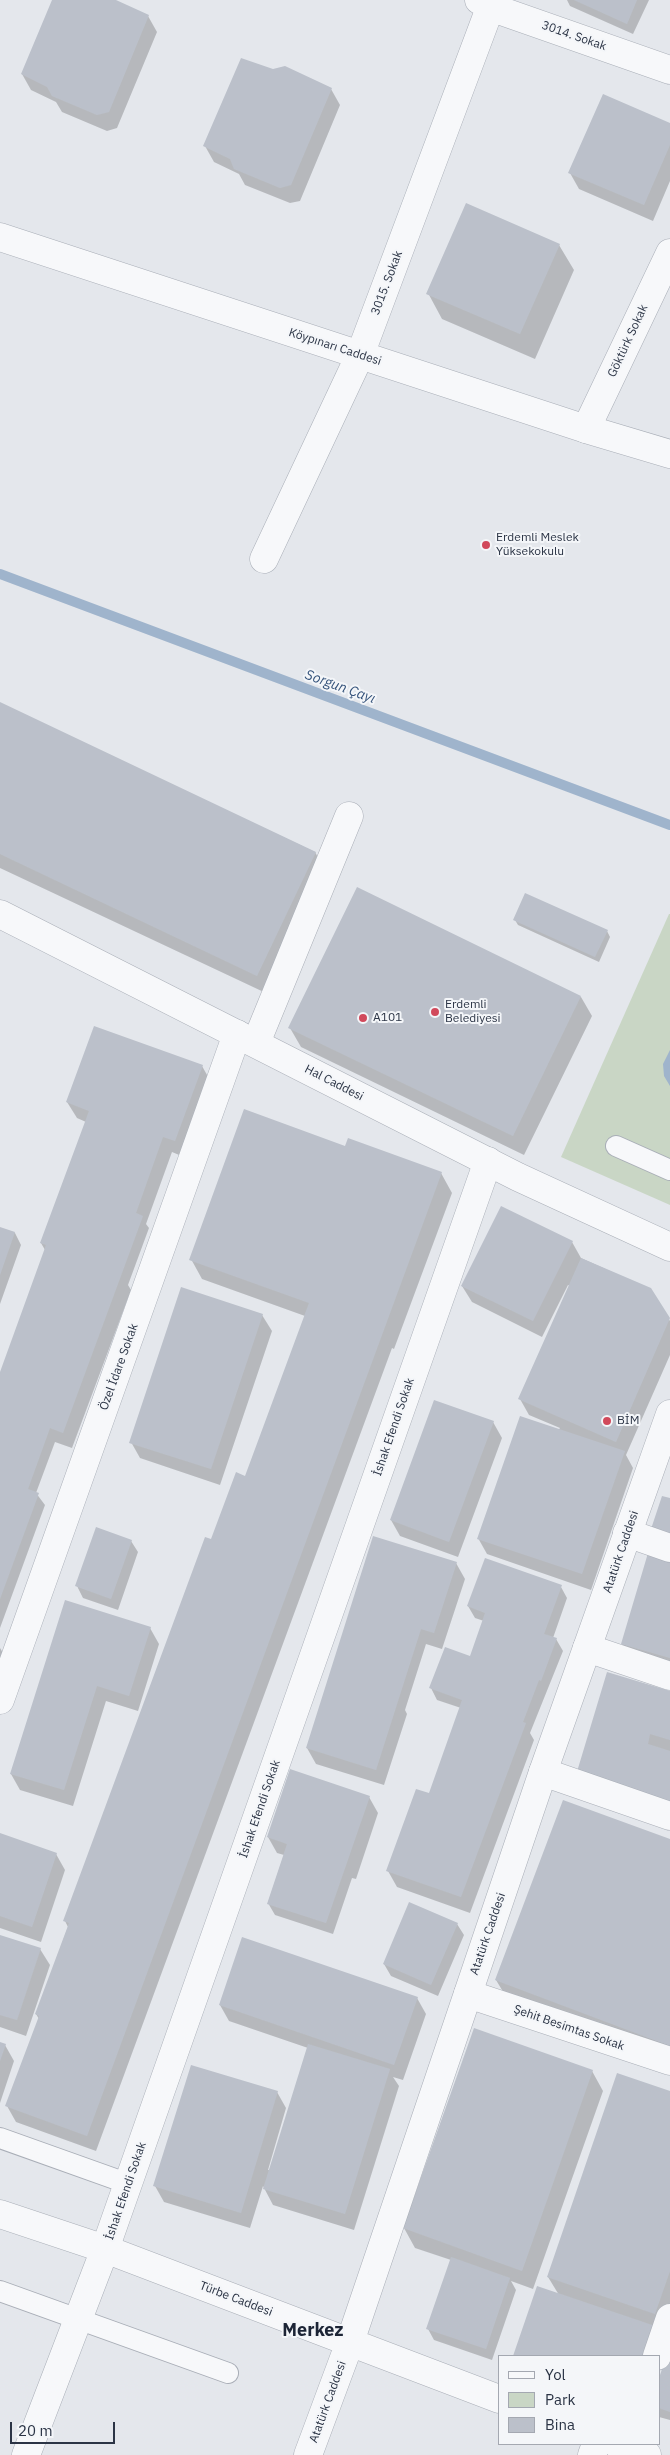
<!DOCTYPE html>
<html>
<head>
<meta charset="utf-8">
<style>
	body { margin:0 }
	#map { position:relative; width:670px; height:2455px; overflow:hidden; background:#e4e7ec; font-family:"IBM Plex Sans",sans-serif }
	canvas { display:block }
	.legend { position:absolute; left:498px; top:2355px; width:162px; height:90px; box-sizing:border-box; background:#f4f6f9; border:1px solid #a4a8b1; margin:0; padding:6px 9px; list-style:none; font-size:15px; color:#2b3445 }
	.legend li { display:flex; align-items:center; gap:10px; height:25px }
	.legend b { width:25px; border:1px solid #a4a8b1 }
	.scale { position:absolute; left:10px; top:2422px; width:105px; height:22px; box-sizing:border-box; border:2px solid #2b3445; border-top:0; padding-left:6px; font-size:15px; line-height:18px; white-space:nowrap; color:#2b3445; -webkit-text-stroke:4px #f4f6f9; paint-order:stroke }
</style>
</head>
<body>
<div id="map">
<canvas width="670" height="2455"></canvas>
<ul class="legend">
<li><b style="height:6px;background:#f7f8fa"></b>Yol</li>
<li><b style="height:14px;background:#c9d6c5"></b>Park</li>
<li><b style="height:14px;background:#bbc0ca"></b>Bina</li>
</ul>
<div class="scale">20 m</div>
</div>
<script>
const c = document.querySelector('canvas').getContext('2d');
c.lineJoin = 'round';
function paint(path, color) {
  c.fillStyle = color;
  c.fill(path, 'evenodd');
}
function poly(rows) {
  const path = new Path2D();
  for (const r of rows) {
    path.moveTo(r[0], r[1]);
    for (let i = 2; i < r.length; i += 2) path.lineTo(r[i], r[i + 1]);
  }
  return path;
}
function stroke(path, color, width, dash) {
  c.strokeStyle = color;
  c.lineWidth = width;
  c.lineCap = dash ? 'butt' : 'round';
  c.setLineDash(dash || []);
  c.stroke(path);
}
function label(font, color, halo, rows, align = 'center') {
  c.font = font + ' "IBM Plex Sans",sans-serif';
  c.lineWidth = 4;
  c.setLineDash([]);
  c.textBaseline = 'middle';
  c.strokeStyle = halo;
  c.fillStyle = color;
  for (const [text, x, y, turn = 0] of rows) {
    c.save();
    c.translate(x, y);
    c.rotate((+turn || 0) * Math.PI / 180);
    c.textAlign = isNaN(turn) ? turn : align;
    if (halo) c.strokeText(text, 0, 0);
    c.fillText(text, 0, 0);
    c.restore();
  }
}
const green = poly([
	[669,914,670,914,670,1205,561,1157]
]);
const water = poly([
	[670,1050,670,1086,664,1076,663,1064]
]);
const shadow = poly([
	[53,0,113,0,148,16,157,32,117,128,107,131,62,112,56,102,31,90,22,74],
	[567,0,649,0,633,34,570,6],
	[331,89,340,105,300,201,290,203,245,185,239,174,214,162,205,146],
	[670,124,670,181,653,221,579,189,570,173],
	[559,245,574,270,535,359,442,319,428,293],
	[0,704,315,852,326,872,268,994,0,868],
	[515,920,607,931,610,937,599,962,518,925],
	[581,997,592,1016,524,1155,301,1047,290,1028],
	[202,1066,211,1082,184,1157,172,1152,146,1224,149,1228,128,1285,131,1290,72,1448,55,1442,36,1493,45,1505,0,1628,0,1376,45,1250,41,1243,86,1122,77,1118,67,1102],
	[346,1147,441,1173,452,1193,394,1349,392,1348,96,2151,16,2122,7,2106,39,2019,36,2014,68,1927,65,1921,246,1477,305,1316,202,1279,191,1259],
	[0,1228,15,1233,21,1245,0,1304],
	[572,1242,581,1258,650,1289,670,1321,670,1355,626,1455,633,1468,591,1590,487,1554,478,1538,560,1428,529,1415,520,1399,570,1286,568,1285,542,1337,472,1302,462,1286],
	[262,1315,272,1331,220,1485,140,1458,131,1442],
	[493,1422,502,1438,458,1557,400,1536,391,1520],
	[131,1541,138,1552,118,1610,83,1598,77,1586],
	[670,1561,670,1667,629,1655,622,1644],
	[456,1563,465,1579,442,1649,426,1644,405,1710,407,1714,384,1785,316,1764,307,1748],
	[561,1587,567,1598,553,1638,556,1639,563,1651,530,1733,534,1740,470,1913,397,1887,388,1871,429,1795,461,1708,437,1700,431,1688,471,1658,484,1621,475,1618,468,1606],
	[150,1628,159,1644,138,1711,106,1701,73,1806,20,1790,11,1774],
	[0,1648,6,1658,0,1673],
	[670,1692,670,1812,583,1786],
	[369,1797,378,1813,356,1879,352,1878,333,1934,275,1915,268,1903,284,1855,277,1853,268,1837],
	[0,1834,56,1854,65,1870,41,1942,0,1928],
	[670,1841,670,2060,508,2000,496,1980],
	[457,1924,464,1935,438,1996,391,1976,384,1964],
	[0,1936,40,1949,50,1965,26,2036,0,2027],
	[417,1998,426,2014,403,2080,393,2077,399,2086,354,2230,273,2205,263,2186,250,2228,164,2202,155,2186,277,2092,286,2108,268,2170,270,2170,308,2048,229,2021,220,2005],
	[0,2044,5,2045,14,2061,0,2103],
	[592,2071,603,2091,533,2289,511,2281,516,2290,492,2360,434,2340,428,2329,451,2260,415,2248,404,2228],
	[670,2092,670,2322,654,2356,515,2356,538,2288,559,2295,548,2277],
	[670,2348,670,2420,659,2417,659,2382]
]);
const stream = poly([
	[0,574,670,825]
]);
const building = poly([
	[52,0,116,0,149,15,109,112,97,115,52,96,47,87,21,74],
	[574,0,637,0,627,24],
	[241,58,273,69,285,66,332,88,291,185,280,188,234,169,230,159,203,146],
	[603,94,670,123,670,145,644,205,568,173],
	[466,203,560,244,520,334,426,294],
	[0,702,316,852,257,976,0,854],
	[357,887,581,996,513,1136,288,1028],
	[525,893,608,930,595,957,513,920],
	[94,1026,203,1065,175,1141,163,1137,136,1213,143,1216,63,1433,50,1428,28,1489,39,1493,0,1599,0,1372,46,1245,40,1243,89,1111,66,1102],
	[244,1109,345,1146,348,1138,442,1172,87,2136,5,2106,39,2016,35,2014,69,1923,63,1921,205,1537,211,1539,236,1472,245,1476,309,1303,189,1260],
	[501,1206,573,1241,533,1321,461,1286],
	[0,1227,15,1232,0,1275],
	[581,1258,651,1288,670,1318,616,1442,518,1399],
	[181,1287,263,1314,211,1469,129,1443],
	[434,1400,494,1421,449,1542,390,1520],
	[520,1416,625,1451,582,1574,477,1539],
	[662,1496,670,1498,670,1542,649,1535],
	[96,1527,132,1540,111,1599,75,1586],
	[373,1536,457,1562,434,1633,421,1629,376,1770,306,1748],
	[648,1553,670,1560,670,1658,621,1644],
	[485,1558,562,1585,544,1634,557,1638,541,1681,539,1680,523,1722,526,1723,461,1897,386,1871,416,1789,429,1793,462,1700,429,1688,445,1647,470,1656,485,1613,467,1606],
	[65,1600,151,1627,129,1696,97,1686,64,1790,10,1774],
	[607,1672,670,1691,670,1740,650,1734,648,1744,670,1751,670,1803,576,1775],
	[290,1769,370,1796,326,1923,267,1904,287,1844,267,1837],
	[563,1800,670,1839,670,2046,495,1980],
	[0,1833,57,1853,32,1927,0,1916],
	[409,1902,458,1923,431,1985,383,1964],
	[0,1935,41,1948,17,2020,0,2015],
	[242,1937,418,1997,394,2065,219,2005],
	[474,2028,593,2070,522,2271,403,2228],
	[0,2042,6,2044,0,2061],
	[308,2044,390,2069,345,2214,263,2189],
	[191,2065,278,2091,241,2213,153,2186],
	[617,2073,670,2091,670,2271,655,2314,547,2277],
	[451,2257,510,2278,486,2349,426,2329],
	[537,2286,655,2326,644,2356,513,2356],
	[670,2345,670,2412,659,2408,659,2378]
]);
const service = poly([
	[616,1146,670,1170],
	[0,2138,129,2184],
	[0,2291,228,2373]
]);
const minor = poly([
	[479,0,490,7,670,70],
	[586,429,670,253],
	[264,559,360,355,493,0],
	[256,1043,349,816],
	[627,1533,670,1548],
	[587,1648,670,1676],
	[0,1700,237,1034],
	[543,1772,670,1816],
	[468,1994,670,2061],
	[657,2356,670,2318],
	[26,2455,105,2249,488,1161],
	[592,2455,596,2444]
]);
const tertiary = poly([
	[0,237,586,429,670,454],
	[0,914,518,1177,670,1247],
	[0,2214,105,2249,499,2399],
	[617,2444,647,2455],
	[308,2455,350,2342,543,1772,670,1414]
]);
const markers = [
	[486,545,5,"#d1495b"],
	[435,1012,5,"#d1495b"],
	[363,1018,5,"#d1495b"],
	[607,1421,5,"#d1495b"]
];
const streetNames = [
	["3014. Sokak",574,36,19],
	["3015. Sokak",387,283,-69],
	["Göktürk Sokak",628,341,-65],
	["Köypınarı Caddesi",335,347,18],
	["Hal Caddesi",334,1083,27],
	["Özel İdare Sokak",119,1367,-70],
	["İshak Efendi Sokak",394,1427,-71],
	["Atatürk Caddesi",621,1552,-71],
	["İshak Efendi Sokak",260,1809,-71],
	["Atatürk Caddesi",488,1934,-71],
	["Şehit Besimtas Sokak",569,2028,19],
	["İshak Efendi Sokak",126,2191,-71],
	["Türbe Caddesi",236,2299,21],
	["Atatürk Caddesi",328,2402,-70]
];
const poiNames = [
	["Erdemli Meslek",496,538],
	["Yüksekokulu",496,552],
	["Erdemli",445,1005],
	["Belediyesi",445,1019],
	["A101",373,1018],
	["BİM",617,1421]
];
const waterNames = [
	["Sorgun Çayı",340,687,20]
];
const districtNames = [
	["Merkez",313,2331]
];
paint(green, '#c9d6c5');
paint(water, '#9fb4cc');
paint(shadow, '#0003');
stroke(stream, '#9fb4cc', 10);
paint(building, '#bbc0ca');
stroke(service, '#a9aeb7', 22);
stroke(minor, '#a9aeb7', 29);
stroke(tertiary, '#a9aeb7', 29);
stroke(service, '#f7f8fa', 20);
stroke(minor, '#f7f8fa', 28);
stroke(tertiary, '#f7f8fa', 28);
for (const [x, y, r, color] of markers) {
  const dot = new Path2D();
  dot.arc(x, y, r, 0, 2 * Math.PI);
  c.fillStyle = color;
  c.fill(dot);
  stroke(dot, '#f4f6f9', 2);
}
label('12px', '#2b3445', '#f4f6f9', streetNames);
label('12px', '#2b3445', '#f4f6f9', poiNames, 'left');
label('italic 14px', '#34527a', '#f4f6f9', waterNames);
label('bold 18px', '#1d2536', '#f4f6f9', districtNames);
</script>
</body>
</html>
